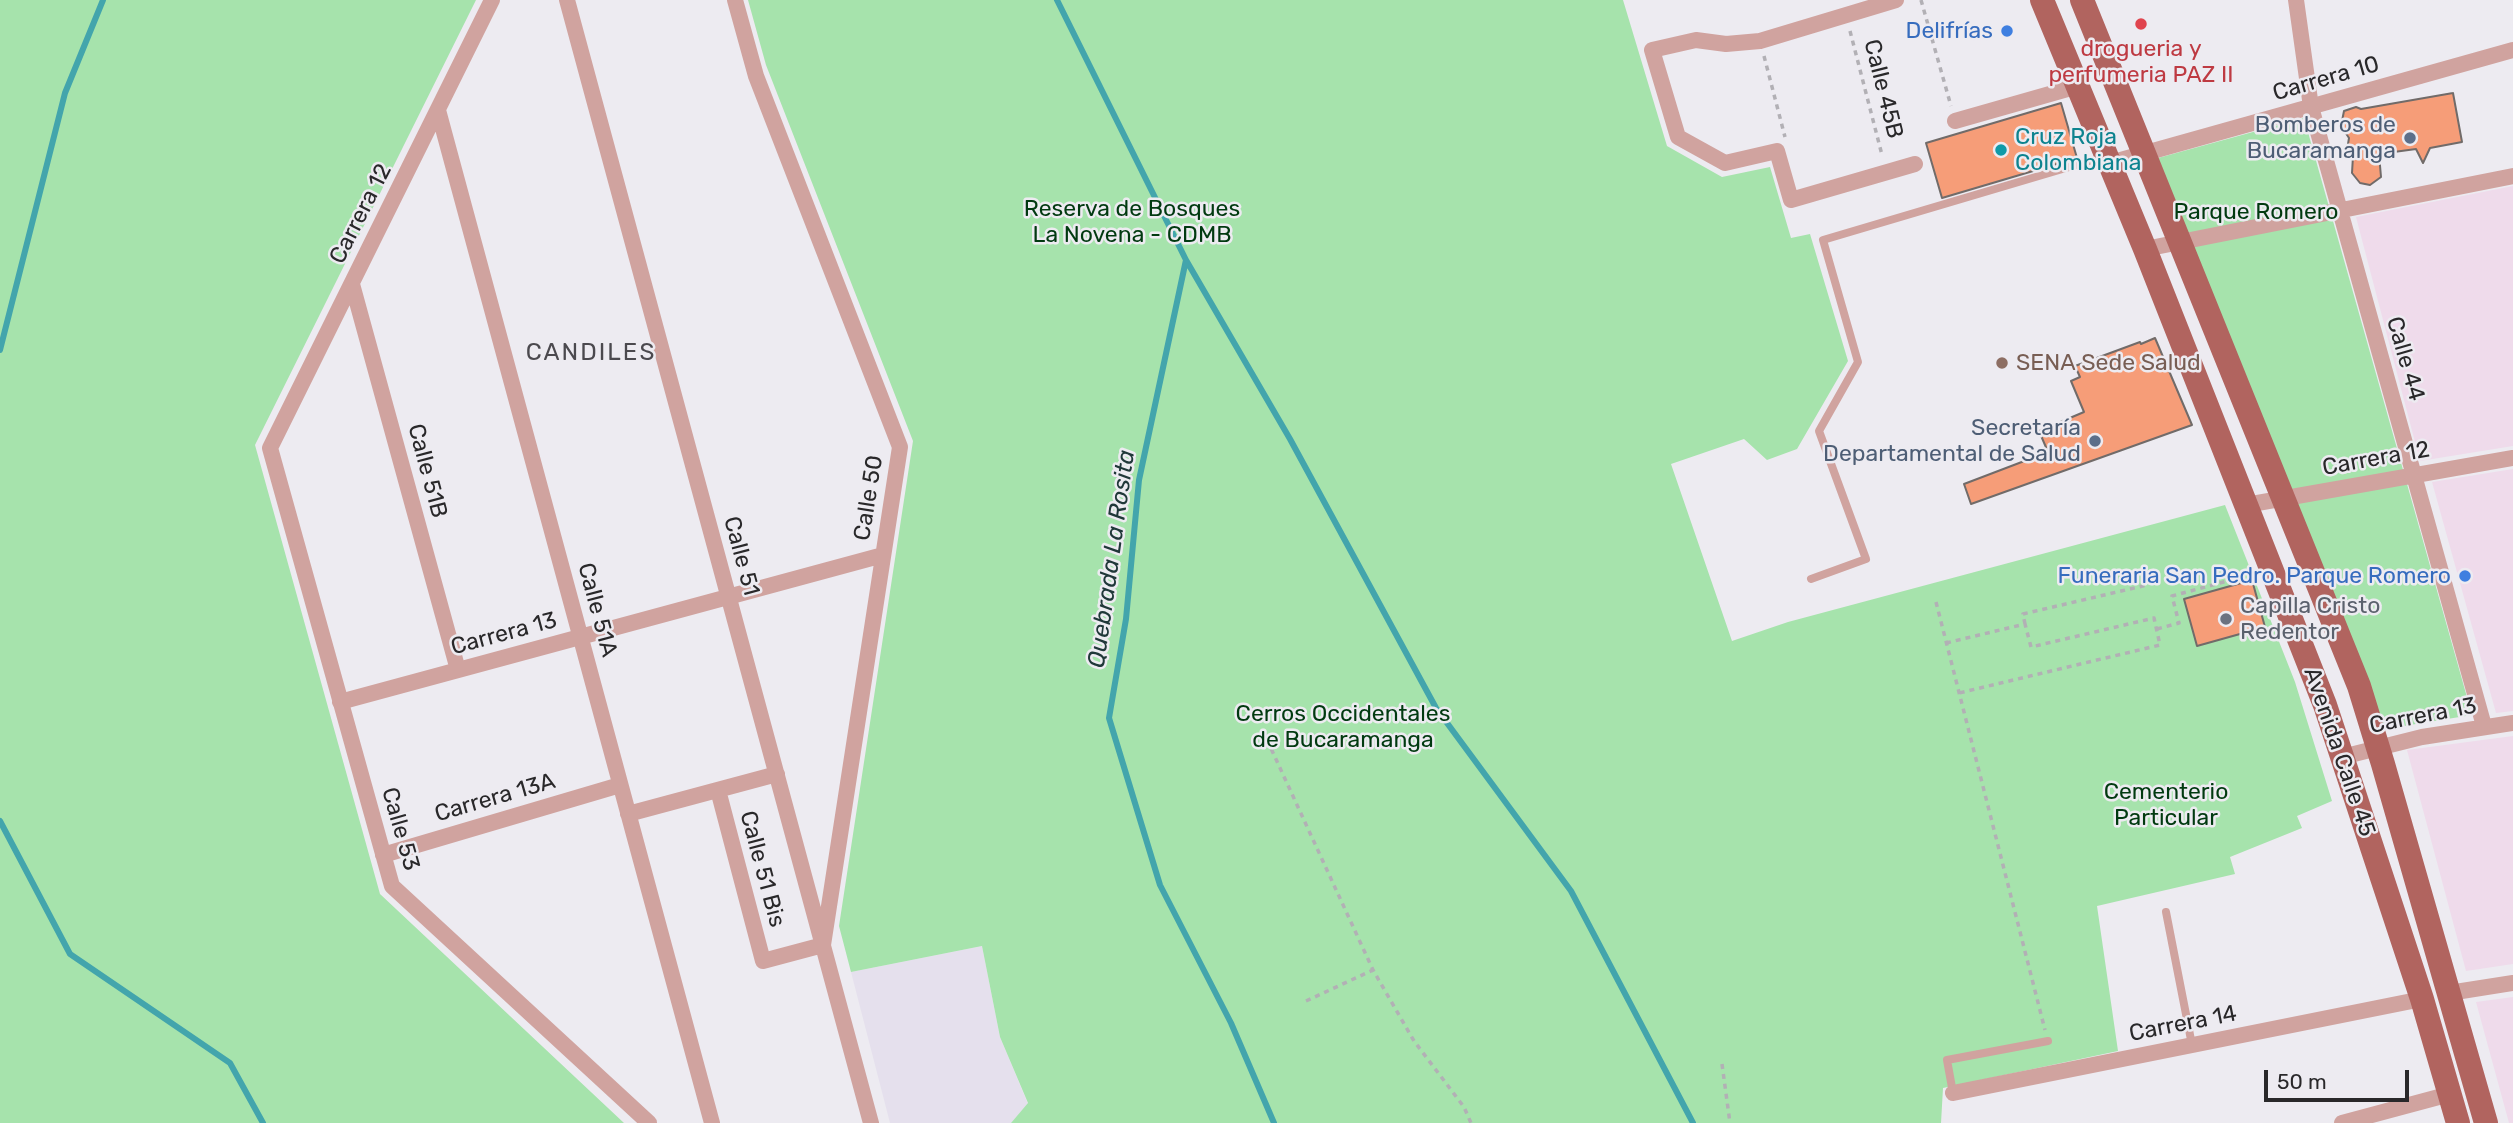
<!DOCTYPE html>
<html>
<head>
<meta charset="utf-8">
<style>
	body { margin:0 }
	#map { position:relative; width:2513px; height:1123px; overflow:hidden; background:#edebf1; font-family:Rubik,sans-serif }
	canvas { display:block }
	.scale { position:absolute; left:2264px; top:1070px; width:145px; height:32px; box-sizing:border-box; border:4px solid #29282a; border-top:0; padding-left:9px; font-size:21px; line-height:24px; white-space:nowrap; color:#29282a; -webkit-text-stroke:5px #edebf1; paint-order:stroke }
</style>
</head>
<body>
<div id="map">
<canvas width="2513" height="1123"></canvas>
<div class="scale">50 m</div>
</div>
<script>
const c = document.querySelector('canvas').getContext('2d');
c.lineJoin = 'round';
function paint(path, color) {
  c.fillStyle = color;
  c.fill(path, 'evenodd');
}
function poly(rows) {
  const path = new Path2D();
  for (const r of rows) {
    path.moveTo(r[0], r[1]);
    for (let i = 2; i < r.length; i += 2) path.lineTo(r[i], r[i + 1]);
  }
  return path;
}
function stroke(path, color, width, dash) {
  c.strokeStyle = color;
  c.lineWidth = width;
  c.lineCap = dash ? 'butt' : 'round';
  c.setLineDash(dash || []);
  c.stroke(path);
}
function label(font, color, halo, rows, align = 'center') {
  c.font = font + ' Rubik,sans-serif';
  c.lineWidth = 5;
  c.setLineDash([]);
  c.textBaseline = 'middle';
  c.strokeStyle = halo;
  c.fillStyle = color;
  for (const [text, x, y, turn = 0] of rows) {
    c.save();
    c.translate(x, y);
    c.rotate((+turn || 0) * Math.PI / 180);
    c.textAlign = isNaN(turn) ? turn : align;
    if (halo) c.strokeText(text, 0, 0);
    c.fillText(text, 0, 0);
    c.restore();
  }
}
const commercial = poly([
	[2513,186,2513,446,2420,461,2356,217],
	[2513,469,2513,711,2496,713,2432,482],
	[2513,736,2513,964,2466,971,2407,750],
	[2513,997,2513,1123,2509,1123,2476,1002]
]);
const built = poly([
	[982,946,1000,1037,1028,1104,1011,1123,890,1123,851,972]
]);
const green = poly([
	[0,0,476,0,255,445,380,894,624,1123,0,1123],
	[748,0,1623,0,1667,146,1722,177,1770,167,1791,238,1810,234,1848,361,1797,449,1767,460,1744,439,1671,464,1732,641,1788,622,2225,505,2295,682,2332,801,2297,816,2302,828,2230,857,2235,874,2097,906,2118,1051,1943,1088,1941,1123,1011,1123,1028,1103,1000,1037,982,946,851,972,839,926,913,441,766,65],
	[2304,118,2472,715,2385,729,2158,158]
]);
const stream = poly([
	[1057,0,1186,260,1139,480,1126,619,1109,718,1160,885,1231,1023,1274,1123],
	[1186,260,1290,439,1436,708,1571,891,1693,1123],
	[0,350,65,93,103,0],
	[0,821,70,954,230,1063,263,1123]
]);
const building = poly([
	[2453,93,2462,142,2430,148,2423,163,2416,149,2379,154,2381,177,2370,185,2360,183,2352,173,2353,156,2348,144,2349,138,2341,126,2344,111,2356,107,2361,109,2453,93],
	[2061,103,2077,158,1942,198,1926,143,2061,103],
	[2155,338,2192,425,1971,504,1964,484,2048,452,2039,431,2084,412,2071,381,2080,377,2075,366,2140,342,2141,344,2155,338],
	[2252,580,2265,627,2197,646,2184,599,2252,580]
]);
const path = poly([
	[1921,0,1951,106],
	[1850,31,1882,155],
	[1764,56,1785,137],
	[1936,602,2045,1030],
	[2025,624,2023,614,2147,585],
	[2157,629,2179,623,2172,596,2253,574],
	[1946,643,2025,624,2031,647,2154,618,2160,645,1959,693],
	[1263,731,1373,970,1414,1041,1464,1107,1471,1123],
	[1306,1001,1373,970],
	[1722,1064,1730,1123]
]);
const service = poly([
	[1811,579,1866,559,1819,431,1858,362,1823,240,2103,157],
	[2166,912,2192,1045],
	[1953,1093,1947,1060,2048,1041]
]);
const minor = poly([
	[492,0,270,448,392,886,649,1123],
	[567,0,871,1123],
	[1896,0,1760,41,1726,44,1696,40,1652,50,1678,137,1725,163,1777,151,1791,200,1915,164],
	[2296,0,2311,107,2484,726],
	[438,110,712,1123],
	[1955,121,2078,86],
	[2110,163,2513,50],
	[2145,249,2513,176],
	[352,284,458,670],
	[2246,505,2513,458],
	[340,702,883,555],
	[2342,757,2422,737,2513,723],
	[718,790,763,961,823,945,900,447,756,76,735,0],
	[628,814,777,774],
	[383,855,620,785],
	[2449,993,2513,983],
	[1953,1093,2422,999],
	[2342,1123,2450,1094]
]);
const primary = poly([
	[2042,0,2145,249,2325,705,2422,999,2458,1123],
	[2082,0,2359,686,2383,764,2486,1123]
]);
const markers = [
	[2141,24,7,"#e0444e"],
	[2007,31,7,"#3f7fe0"],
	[2410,138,7,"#5c6f8a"],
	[2001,150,7,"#0f9aa8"],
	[2002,363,7,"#8d6e63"],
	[2095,441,7,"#5c6f8a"],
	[2465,576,7,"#3f7fe0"],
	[2226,619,7,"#6b7280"]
];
const shopNames = [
	["Delifrías",1993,31],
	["Funeraria San Pedro. Parque Romero",2451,576]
];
const healthNames = [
	["drogueria y",2141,49],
	["perfumeria PAZ II",2141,75]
];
const streetNames = [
	["Carrera 10",2326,79,-16],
	["Calle 45B",1883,89,76],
	["Carrera 12",361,214,-63],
	["Calle 44",2405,359,74],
	["Carrera 12",2376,459,-10],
	["Calle 51B",427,471,75],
	["Calle 50",869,498,-81],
	["Calle 51",741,556,75],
	["Calle 51A",597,610,75],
	["Carrera 13",504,634,-15],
	["Carrera 13",2423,716,-11],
	["Avenida Calle 45",2339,752,71],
	["Carrera 13A",495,798,-16],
	["Calle 53",400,829,74],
	["Calle 51 Bis",762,869,75],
	["Carrera 14",2183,1024,-11]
];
const serviceNames = [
	["Bomberos de",2396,125],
	["Bucaramanga",2396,151],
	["Secretaría",2081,428],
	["Departamental de Salud",2081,454]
];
const cultureNames = [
	["Cruz Roja",2015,137],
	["Colombiana",2015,163]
];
const parkNames = [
	["Reserva de Bosques",1132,209],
	["La Novena - CDMB",1132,235],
	["Parque Romero",2256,212],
	["Cerros Occidentales",1343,714],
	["de Bucaramanga",1343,740],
	["Cementerio",2166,792],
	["Particular",2166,818]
];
const educationNames = [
	["SENA Sede Salud",2016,363]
];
const worshipNames = [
	["Capilla Cristo",2240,606],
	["Redentor",2240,632]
];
const neighbourhoodNames = [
	["CANDILES",591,353]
];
const waterNames = [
	["Quebrada La Rosita",1112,559,-82]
];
paint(commercial, '#efdbeb');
paint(built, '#e5e0ed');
paint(green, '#a6e3ac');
stroke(stream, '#43a5ac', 6);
paint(building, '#f69d78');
stroke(building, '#716b69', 2);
stroke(path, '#b2b0b5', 3.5, [5, 5]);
stroke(service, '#d0a39f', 8);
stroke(minor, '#d0a39f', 16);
stroke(primary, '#b1645f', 24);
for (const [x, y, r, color] of markers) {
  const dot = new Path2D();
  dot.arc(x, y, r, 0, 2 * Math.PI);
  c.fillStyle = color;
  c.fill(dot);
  stroke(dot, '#edebf1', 2.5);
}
label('23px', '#366cbe', '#edebf1', shopNames, 'right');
label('23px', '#be3a42', '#edebf1', healthNames);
label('23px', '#29282a', '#edebf1', streetNames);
label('23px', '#4e5e75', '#edebf1', serviceNames, 'right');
label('23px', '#0d838f', '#edebf1', cultureNames, 'left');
label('23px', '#013a10', '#edebf1', parkNames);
label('23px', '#785e54', '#edebf1', educationNames, 'left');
label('23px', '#5b616d', '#edebf1', worshipNames, 'left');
c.letterSpacing = '2px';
label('24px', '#4b494e', '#edebf1', neighbourhoodNames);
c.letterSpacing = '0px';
label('italic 24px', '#203839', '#edebf1', waterNames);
</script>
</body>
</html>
